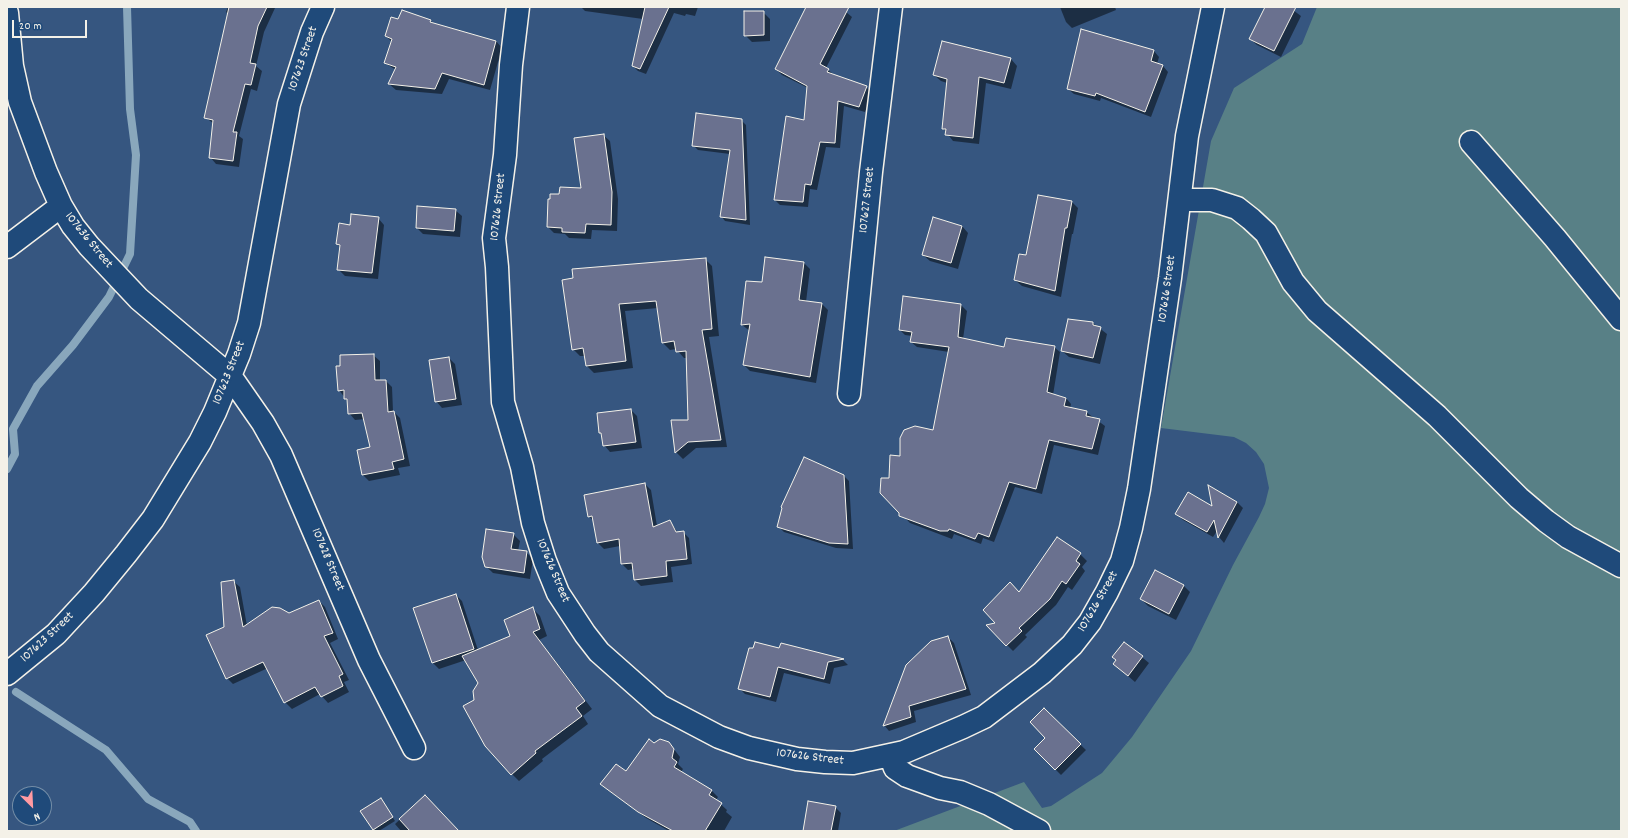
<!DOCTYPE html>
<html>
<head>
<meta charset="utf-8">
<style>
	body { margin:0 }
	#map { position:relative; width:1628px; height:838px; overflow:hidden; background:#365680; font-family:Dekko,sans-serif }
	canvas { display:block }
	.frame { position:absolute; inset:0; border:8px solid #f4f1e8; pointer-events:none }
	.north { position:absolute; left:12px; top:786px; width:40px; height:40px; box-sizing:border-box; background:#1f4a7a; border:1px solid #748da6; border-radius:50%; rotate:156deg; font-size:11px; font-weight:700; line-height:16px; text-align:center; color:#f4f1e8 }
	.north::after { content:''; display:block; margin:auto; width:14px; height:18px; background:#ff9aa2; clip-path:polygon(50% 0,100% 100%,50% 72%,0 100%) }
	.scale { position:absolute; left:12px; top:20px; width:75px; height:18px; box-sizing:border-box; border:2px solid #f4f1e8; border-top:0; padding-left:5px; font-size:12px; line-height:14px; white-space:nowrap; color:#f4f1e8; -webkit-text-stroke:3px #1f4a7a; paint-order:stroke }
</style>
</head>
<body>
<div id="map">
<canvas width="1628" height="838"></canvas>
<div class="frame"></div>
<div class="north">N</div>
<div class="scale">20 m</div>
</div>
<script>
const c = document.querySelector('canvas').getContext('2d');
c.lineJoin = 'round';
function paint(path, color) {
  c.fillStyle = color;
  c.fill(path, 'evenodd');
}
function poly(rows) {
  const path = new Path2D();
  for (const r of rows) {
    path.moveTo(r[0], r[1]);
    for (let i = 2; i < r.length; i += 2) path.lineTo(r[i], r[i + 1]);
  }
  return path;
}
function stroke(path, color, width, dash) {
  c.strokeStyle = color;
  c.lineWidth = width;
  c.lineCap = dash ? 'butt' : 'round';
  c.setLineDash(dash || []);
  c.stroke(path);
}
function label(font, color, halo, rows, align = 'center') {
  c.font = font + ' Dekko,sans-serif';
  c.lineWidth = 4;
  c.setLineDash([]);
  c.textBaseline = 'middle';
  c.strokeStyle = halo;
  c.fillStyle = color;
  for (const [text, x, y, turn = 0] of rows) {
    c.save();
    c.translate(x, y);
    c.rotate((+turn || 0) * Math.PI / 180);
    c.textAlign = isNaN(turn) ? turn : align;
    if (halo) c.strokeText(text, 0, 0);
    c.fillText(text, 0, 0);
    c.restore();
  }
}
const green = poly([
	[1317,7,1621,7,1621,831,894,831,1024,782,1042,808,1051,806,1102,773,1132,737,1191,651,1233,565,1259,517,1265,504,1269,488,1264,464,1256,452,1246,443,1234,437,1161,428,1211,141,1234,88,1302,44]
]);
const shadow = poly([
	[228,7,275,8,264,32,256,66,262,71,257,91,251,89,239,136,243,139,239,167,216,164,210,157,214,124,205,117,229,15,226,12],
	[581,7,698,7,695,16,686,14,685,16,674,13,646,74,638,71,633,66,643,19,585,11],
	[1060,7,1115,7,1116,10,1072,28,1066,22],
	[1266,7,1289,7,1301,16,1281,57,1257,45,1250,39],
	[763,12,770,19,770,41,752,42,745,35],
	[846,12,852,17,826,68,834,75,866,87,872,92,865,112,844,106,840,148,826,147,817,190,810,189,808,207,780,205,775,200,805,121,808,88,782,75,776,69],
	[399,20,430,20,434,24,496,41,502,48,490,90,449,79,442,94,396,90,389,84,396,70,385,63,392,42,386,36],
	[943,42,1011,59,1017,66,1011,89,986,83,979,144,953,141,943,128,947,83,941,81,934,75],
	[1154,51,1159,57,1157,64,1163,66,1168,72,1151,117,1101,98,1100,101,1074,94,1068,89],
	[741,120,746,125,750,225,725,221,721,216,730,154,698,150,693,145],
	[603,135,610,141,618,199,617,231,592,230,591,239,569,238,565,234,554,233,548,227,560,195,582,189],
	[1039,196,1072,202,1078,208,1073,234,1072,234,1061,297,1022,286,1015,280,1026,256],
	[455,210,462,216,460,237,423,234,417,228],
	[378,218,384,225,378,279,345,276,338,269,341,248,337,244,351,226],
	[933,218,962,226,968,233,958,269,930,261,923,255],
	[705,259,712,266,719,336,709,337,727,447,696,448,683,459,676,452,672,421,689,421,687,358,684,358,676,349,670,350,663,343,658,308,625,311,633,368,594,373,587,366,585,356,580,356,573,349,564,280],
	[804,263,810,269,806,302,822,304,828,310,816,383,750,371,744,365,750,331,742,325,762,283],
	[904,297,961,305,967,311,963,339,1005,348,1054,347,1060,352,1053,395,1066,398,1071,404,1070,408,1086,412,1105,426,1098,455,1054,445,1042,494,1015,487,994,542,983,538,981,544,954,534,952,539,910,523,881,493,901,457,934,431,949,352,917,347,911,342,912,336,905,335,900,330],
	[1093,323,1107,334,1100,364,1069,357,1062,351],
	[373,355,380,361,380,381,386,381,392,387,393,411,400,418,410,466,398,468,400,475,369,481,363,475,358,451,371,448,365,419,355,420,349,413,348,402,339,390],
	[449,358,455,364,462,405,442,408,436,401],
	[631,410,637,416,642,448,610,452,604,445,603,435,600,432],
	[843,475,849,481,853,549,836,548,784,532,778,526],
	[645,484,651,490,657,526,670,521,678,533,683,532,689,538,692,564,671,567,673,582,641,586,635,580,634,569,628,570,622,564,620,546,604,549,598,543,594,522,589,516],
	[1237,502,1243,508,1224,543,1219,537,1217,531,1213,537,1183,520,1177,514],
	[513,534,520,541,518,551,526,552,533,559,530,579,493,573,486,566],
	[1080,554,1087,561,1082,567,1085,571,1072,590,1068,587,1056,605,1025,635,1027,637,1013,651,988,626,997,623,1020,593],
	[1156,571,1184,586,1190,592,1176,620,1148,606,1141,599],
	[233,581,240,587,247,626,289,614,319,601,325,607,338,639,330,643,349,680,344,682,349,692,328,703,320,694,292,709,285,702,268,668,233,684,227,678,225,628],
	[456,595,462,601,478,650,512,637,532,608,540,616,547,636,539,640,592,709,583,716,588,724,542,759,543,761,519,781,512,774,475,701,479,683,466,660,439,669,433,663,415,608],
	[948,637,954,643,971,695,914,711,916,722,889,731,884,725],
	[1125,643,1149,663,1135,682,1114,664],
	[781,644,843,660,848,665,834,668,830,684,784,673,776,702,745,694,739,688,780,649],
	[1044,710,1086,750,1061,775,1035,749,1046,738],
	[669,743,680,757,678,764,683,769,681,772,712,791,718,797,716,800,727,810,726,812,732,817,724,831,669,831,646,818,602,784,626,772,654,744],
	[425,796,458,831,401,831,395,824],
	[381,799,395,821,379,831,375,831,373,830],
	[835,807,841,813,838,831,804,831]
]);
const stream = poly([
	[7,469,15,454,13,429,37,386,73,345,109,297,130,254,136,155,130,109,127,7],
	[16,692,106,750,148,799,190,822,196,831]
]);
const building = poly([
	[229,7,267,7,258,26,250,63,256,64,251,85,245,84,233,132,237,132,233,161,209,158,213,120,204,118,229,7],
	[645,7,669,7,640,69,632,66,645,7],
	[806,7,849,7,820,64,829,69,827,72,867,86,859,107,838,101,835,143,820,142,811,185,805,184,803,202,774,200,786,116,804,120,807,86,775,69,806,7],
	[1265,7,1296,7,1274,51,1249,39,1265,7],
	[402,10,431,20,430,22,496,41,484,85,442,73,435,89,388,84,396,67,384,63,392,39,385,36,391,17,398,19,402,10],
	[744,11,764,11,764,35,744,36,744,11],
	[1081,29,1154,50,1151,61,1163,65,1145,112,1096,93,1095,96,1067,89,1081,29],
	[942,41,1011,58,1004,83,979,77,973,138,945,135,946,129,942,129,947,79,933,75,942,41],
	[696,113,742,119,746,220,720,217,730,150,692,146,696,113],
	[604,134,612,192,611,225,586,224,585,233,562,232,562,228,547,227,548,199,550,199,550,194,559,194,560,187,581,188,574,138,604,134],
	[1038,195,1072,201,1067,228,1065,228,1055,291,1014,280,1019,254,1026,255,1038,195],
	[417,206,456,209,454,231,416,228,417,206],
	[351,214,379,217,372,273,337,270,340,245,336,244,339,223,350,225,351,214],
	[933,217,962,226,951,263,922,255,933,217],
	[765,257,804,262,799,300,822,303,810,377,743,365,750,324,741,325,746,281,762,282,765,257],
	[706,258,712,329,702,330,721,440,688,442,675,453,671,420,688,420,686,351,676,352,674,341,662,343,656,301,619,304,626,361,586,366,583,348,572,350,562,280,573,278,572,269,706,258],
	[903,296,961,304,958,337,1004,347,1006,338,1055,346,1047,392,1066,398,1064,406,1087,411,1086,416,1100,419,1092,449,1049,440,1036,489,1009,482,989,537,978,533,975,539,949,529,948,531,940,531,899,516,899,513,880,493,881,478,889,478,890,455,900,456,900,438,904,430,915,426,933,430,949,347,910,342,912,332,899,330,903,296],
	[1068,319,1093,322,1093,325,1101,327,1093,358,1061,351,1068,319],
	[374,354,375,380,386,380,388,412,394,411,404,459,392,462,394,469,362,475,357,450,370,447,362,413,348,414,347,399,344,399,344,390,338,391,336,366,340,366,340,355,374,354],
	[449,357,456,399,435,402,429,360,449,357],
	[631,409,636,442,603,446,601,433,599,433,597,413,631,409],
	[804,457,844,475,848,544,829,543,777,527,782,508,781,507,804,457],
	[645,483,653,527,670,520,676,532,684,531,687,559,666,561,667,576,634,580,632,563,621,564,619,539,597,543,592,516,588,517,584,495,645,483],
	[1208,485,1237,502,1218,538,1214,520,1207,532,1175,514,1188,492,1212,506,1208,485],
	[486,529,514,533,511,549,527,551,524,573,485,567,482,557,486,529],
	[1057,537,1081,553,1076,561,1080,564,1066,584,1062,581,1050,599,1019,628,1022,631,1006,646,986,625,995,623,983,610,1010,582,1019,592,1057,537],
	[1155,570,1184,585,1169,614,1140,599,1155,570],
	[234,580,243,627,272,607,280,608,289,613,319,600,333,633,324,636,343,674,339,676,343,686,321,697,315,687,284,703,263,662,226,679,206,635,224,627,221,582,234,580],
	[456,594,474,649,432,663,413,608,456,594],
	[533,607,540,629,533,632,585,701,576,708,582,716,535,751,536,753,511,775,485,746,463,706,474,700,473,691,478,683,462,656,510,636,504,620,533,607],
	[948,636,966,689,909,706,911,717,883,726,906,665,931,641,948,636],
	[755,642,779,648,781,643,844,659,828,662,824,679,778,667,770,697,738,689,749,648,753,648,755,642],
	[1124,642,1143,656,1128,676,1113,664,1116,660,1112,657,1124,642],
	[1044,708,1081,744,1055,770,1034,749,1045,738,1030,722,1044,708],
	[649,739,654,743,660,739,669,742,674,749,672,758,677,762,674,767,712,790,709,795,722,803,705,831,673,831,638,812,600,784,616,764,626,771,649,739],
	[425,795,459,831,410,831,399,819,425,795],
	[381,798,393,817,373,830,360,811,381,798],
	[808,801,836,806,831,831,803,831,808,801]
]);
const minor = poly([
	[518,7,511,65,505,155,494,238,497,267,503,402,522,467,533,523,545,561,558,593,585,634,599,652,660,706,719,737,749,748,797,759,825,762,853,763,904,752,963,727,984,717,1042,673,1072,645,1090,622,1107,592,1122,561,1131,528,1139,489,1170,278,1187,136,1213,7],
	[7,13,12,66,20,102,46,172,61,206,73,226,89,246,139,299,231,377,263,423,281,455,369,660,414,748],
	[1471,142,1555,238,1621,319],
	[1180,200,1212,200,1237,208,1251,219,1266,233,1293,282,1317,311,1437,416,1519,498,1546,521,1568,537,1621,566],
	[7,247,61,206],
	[849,394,871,172,891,7],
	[7,674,56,634,94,593,126,554,153,519,200,442,215,412,239,354,249,323,289,104,312,32,323,7],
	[890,755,895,768,907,776,940,788,960,792,989,804,1039,831]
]);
const streetNames = [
	["107623 Street",304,59,-71],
	["107627 Street",868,200,-84],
	["107626 Street",499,207,-84],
	["107636 Street",88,241,51],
	["107626 Street",1168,289,-82],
	["107623 Street",230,373,-68],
	["107628 Street",327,560,67],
	["107626 Street",552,571,67],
	["107626 Street",1099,602,-60],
	["107623 Street",48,638,-43],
	["107626 Street",810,758,7]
];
paint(green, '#588086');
paint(shadow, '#0007');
stroke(stream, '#89a7bc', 8);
paint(building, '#6a718f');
stroke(building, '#f4f1e8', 1);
stroke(minor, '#f4f1e8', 25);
stroke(minor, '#1f4a7a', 22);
label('13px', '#f4f1e8', '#1f4a7a', streetNames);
</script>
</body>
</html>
